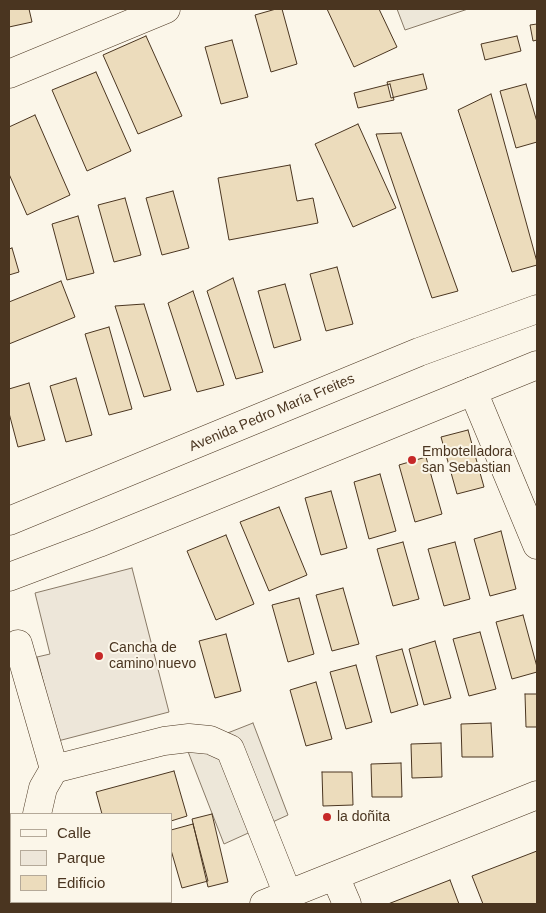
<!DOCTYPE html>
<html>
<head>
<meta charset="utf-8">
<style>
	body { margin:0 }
	#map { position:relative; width:546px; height:913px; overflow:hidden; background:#fbf6e9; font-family:Arial,sans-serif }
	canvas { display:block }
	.frame { position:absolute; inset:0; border:10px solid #4a3520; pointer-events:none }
	.legend { position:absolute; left:10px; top:813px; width:162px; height:90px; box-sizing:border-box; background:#fbf6e9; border:1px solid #b4a999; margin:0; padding:6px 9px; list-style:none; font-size:15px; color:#4a3520 }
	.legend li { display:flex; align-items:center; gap:10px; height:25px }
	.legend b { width:25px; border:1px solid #b4a999 }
</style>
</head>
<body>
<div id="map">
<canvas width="546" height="913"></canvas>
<div class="frame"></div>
<ul class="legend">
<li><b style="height:6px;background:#fbf6e9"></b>Calle</li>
<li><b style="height:14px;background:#ede6d9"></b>Parque</li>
<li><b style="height:14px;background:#ecdcbc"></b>Edificio</li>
</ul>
</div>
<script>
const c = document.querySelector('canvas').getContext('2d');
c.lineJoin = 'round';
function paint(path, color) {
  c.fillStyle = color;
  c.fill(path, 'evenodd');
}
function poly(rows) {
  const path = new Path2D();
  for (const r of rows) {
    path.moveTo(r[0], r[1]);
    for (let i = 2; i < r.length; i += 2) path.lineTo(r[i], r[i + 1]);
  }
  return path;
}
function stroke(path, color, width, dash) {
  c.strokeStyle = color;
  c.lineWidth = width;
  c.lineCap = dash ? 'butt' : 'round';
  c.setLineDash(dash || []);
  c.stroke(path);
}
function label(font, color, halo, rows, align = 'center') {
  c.font = font + ' Arial,sans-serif';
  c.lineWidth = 4;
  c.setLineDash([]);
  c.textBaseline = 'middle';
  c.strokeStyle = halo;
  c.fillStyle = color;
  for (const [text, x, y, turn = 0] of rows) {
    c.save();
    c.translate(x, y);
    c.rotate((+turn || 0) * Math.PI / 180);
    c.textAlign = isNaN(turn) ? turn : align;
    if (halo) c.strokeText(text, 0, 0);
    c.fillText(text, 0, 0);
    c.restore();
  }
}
const green = poly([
	[132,568,169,712,58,741,37,657,50,654,35,593,132,568]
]);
const parking = poly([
	[397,9,468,9,405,30,397,9],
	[253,723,288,815,224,844,187,749,253,723]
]);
const building = poly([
	[9,9,29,9,32,22,9,27,9,9],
	[276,9,282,9,297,64,271,72,255,15,276,9],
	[327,9,379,9,397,47,354,67,327,9],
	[537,24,537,40,533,41,530,25,537,24],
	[146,36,182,116,138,134,103,55,146,36],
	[517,36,521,51,485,60,481,44,517,36],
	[232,40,248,97,221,104,205,47,232,40],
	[96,72,131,151,87,171,52,90,96,72],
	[423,74,427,89,391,98,387,82,423,74],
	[390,84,394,100,358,108,354,93,390,84],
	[526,84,537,122,537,142,516,148,500,91,526,84],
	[491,94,537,262,537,265,512,272,458,110,491,94],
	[35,115,70,195,27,215,9,174,9,127,35,115],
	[358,124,396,208,353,227,315,144,358,124],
	[401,133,458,291,432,298,376,134,401,133],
	[290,165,297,201,313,198,318,223,229,240,218,178,290,165],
	[173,191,189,248,162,255,146,198,173,191],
	[125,198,141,255,114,262,98,205,125,198],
	[78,216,94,273,67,280,52,224,78,216],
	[12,248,19,272,9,275,9,249,12,248],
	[337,267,353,324,326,331,310,274,337,267],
	[233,278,263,372,236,379,207,291,233,278],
	[61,281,75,317,9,344,9,302,61,281],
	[285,284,301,340,274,348,258,291,285,284],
	[193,291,224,385,197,392,168,303,193,291],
	[144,304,171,390,144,397,115,306,144,304],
	[109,327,132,409,109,415,85,334,109,327],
	[76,378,92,435,66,442,50,386,76,378],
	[29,383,45,440,18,447,9,413,9,389,29,383],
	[468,430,484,487,457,494,441,437,468,430],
	[426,457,442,514,415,522,399,465,426,457],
	[380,474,396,531,369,539,354,482,380,474],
	[331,491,347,548,321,555,305,498,331,491],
	[279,507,307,575,269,591,240,522,279,507],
	[501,531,516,589,490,596,474,539,501,531],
	[226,535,254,604,216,620,187,551,226,535],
	[403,542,419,599,393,606,377,549,403,542],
	[455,542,470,599,444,606,428,549,455,542],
	[343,588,359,644,332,651,316,595,343,588],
	[299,598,314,654,288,662,272,605,299,598],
	[523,615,537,667,537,672,512,679,496,622,523,615],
	[480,632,496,689,469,696,453,639,480,632],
	[226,634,241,691,215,698,199,641,226,634],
	[435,641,451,698,424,705,409,649,435,641],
	[402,649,418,705,391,713,376,656,402,649],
	[356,665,372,722,346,729,330,672,356,665],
	[316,682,332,739,306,746,290,690,316,682],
	[525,694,537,694,537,727,526,727,525,694],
	[491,723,493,757,462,757,461,724,491,723],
	[441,743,442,777,412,778,411,744,441,743],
	[401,763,402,797,372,797,371,764,401,763],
	[174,771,187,816,171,821,171,814,102,814,96,792,174,771],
	[322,772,352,772,353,805,323,806,322,772],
	[212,814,228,882,208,887,192,819,212,814],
	[193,824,208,881,182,888,171,850,171,830,193,824],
	[537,851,537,904,483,904,472,876,537,851],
	[450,880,459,904,388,904,450,880],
	[93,902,123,902,123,904,93,904,93,902]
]);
const street = poly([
	[9,74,166,9],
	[473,391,537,545],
	[18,644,54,769,43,788,37,814],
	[54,769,164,741,189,738,210,740,230,749,288,895],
	[335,876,347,904],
	[46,902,46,904],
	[264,904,537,795]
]);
const secondary = poly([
	[9,521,419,352,537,309],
	[9,577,99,543,537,365]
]);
const markers = [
	[412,460,5,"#c62828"],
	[99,656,5,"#c62828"],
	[327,817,5,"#c62828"]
];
const streetNames = [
	["Avenida Pedro María Freites",272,413,-23]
];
const poiNames = [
	["Embotelladora",422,452],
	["san Sebastian",422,468],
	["Cancha de",109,648],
	["camino nuevo",109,664],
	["la doñita",337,817]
];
paint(green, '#ede6d9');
stroke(green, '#887966', 1);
paint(parking, '#ede7d9');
stroke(parking, '#887966', 1);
paint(building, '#ecdcbc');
stroke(building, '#4a3520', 1);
stroke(street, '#4a3520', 29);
stroke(secondary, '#4a3520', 29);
stroke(street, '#fbf6e9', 28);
stroke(secondary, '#fbf6e9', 28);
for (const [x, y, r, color] of markers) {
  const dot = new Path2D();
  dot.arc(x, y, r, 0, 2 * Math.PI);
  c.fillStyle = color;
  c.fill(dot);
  stroke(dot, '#fbf6e9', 2);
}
label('14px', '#4a3520', '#fbf6e9', streetNames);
label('14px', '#4a3520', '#fbf6e9', poiNames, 'left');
</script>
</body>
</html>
